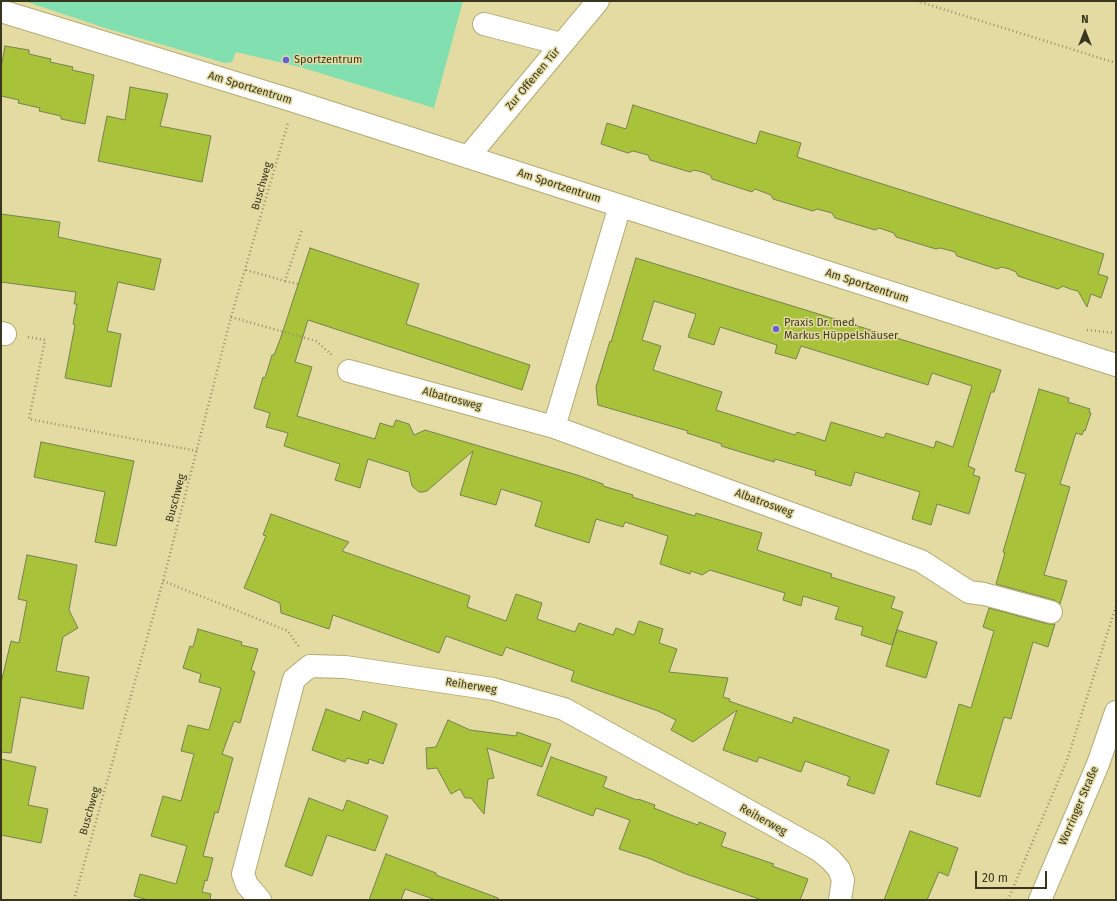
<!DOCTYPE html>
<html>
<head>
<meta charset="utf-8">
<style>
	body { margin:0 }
	#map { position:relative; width:1117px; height:901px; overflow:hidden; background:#e4dba3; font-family:"Fira Sans",sans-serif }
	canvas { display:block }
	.frame { position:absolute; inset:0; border:2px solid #39361f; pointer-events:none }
	.north { position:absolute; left:1065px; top:12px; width:40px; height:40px; -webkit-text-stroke:3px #e4dba3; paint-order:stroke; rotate:0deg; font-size:11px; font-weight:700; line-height:16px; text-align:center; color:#39361f }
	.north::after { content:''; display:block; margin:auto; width:14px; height:18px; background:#39361f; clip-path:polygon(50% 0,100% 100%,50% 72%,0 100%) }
	.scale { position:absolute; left:975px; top:871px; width:72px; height:18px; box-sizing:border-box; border:2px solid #39361f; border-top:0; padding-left:5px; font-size:12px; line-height:14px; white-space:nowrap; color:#39361f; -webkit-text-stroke:3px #e4dba3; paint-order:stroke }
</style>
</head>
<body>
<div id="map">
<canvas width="1117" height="901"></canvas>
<div class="frame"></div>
<div class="north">N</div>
<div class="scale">20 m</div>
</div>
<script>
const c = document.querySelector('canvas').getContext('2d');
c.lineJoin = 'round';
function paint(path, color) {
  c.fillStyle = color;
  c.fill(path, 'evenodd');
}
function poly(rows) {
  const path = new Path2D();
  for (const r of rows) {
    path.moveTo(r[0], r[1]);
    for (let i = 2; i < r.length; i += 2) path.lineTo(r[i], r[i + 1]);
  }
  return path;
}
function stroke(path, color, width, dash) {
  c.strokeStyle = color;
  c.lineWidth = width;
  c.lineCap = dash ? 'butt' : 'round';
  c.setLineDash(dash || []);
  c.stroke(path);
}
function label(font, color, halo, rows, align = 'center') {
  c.font = font + ' "Fira Sans",sans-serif';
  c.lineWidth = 3;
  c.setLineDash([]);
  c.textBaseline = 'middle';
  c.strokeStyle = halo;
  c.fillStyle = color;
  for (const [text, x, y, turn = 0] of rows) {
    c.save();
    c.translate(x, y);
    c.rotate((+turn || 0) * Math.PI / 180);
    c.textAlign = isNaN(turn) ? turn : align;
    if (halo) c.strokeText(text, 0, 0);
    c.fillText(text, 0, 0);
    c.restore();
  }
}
const green = poly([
	[24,1,463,1,434,108,300,67,236,52,232,62,225,63,105,28]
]);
const building = poly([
	[5,46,29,50,29,54,51,59,50,62,73,67,72,70,94,75,85,124,61,119,61,116,39,111,40,108,18,103,19,100,1,96,1,68,5,46],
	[130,87,168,94,160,126,211,136,202,182,98,161,107,116,125,120,130,87],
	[633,105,756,144,760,131,801,143,797,157,1104,254,1098,274,1108,277,1101,298,1091,294,1087,307,1078,291,1070,289,1063,286,1058,289,1018,276,1016,272,1009,269,1002,267,997,269,957,256,955,252,948,250,940,248,936,249,896,237,894,233,879,228,875,230,835,218,832,213,817,209,813,211,773,199,771,195,755,189,752,192,712,179,710,175,702,172,694,170,690,172,650,160,648,155,633,151,628,153,601,144,607,123,626,129,633,105],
	[1,214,60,222,58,237,161,259,154,290,118,282,107,331,121,334,111,387,65,378,75,325,73,324,77,304,74,304,76,292,1,282,1,214],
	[310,248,419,284,406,324,530,365,522,390,308,320,295,362,312,367,297,416,375,439,380,423,393,427,396,420,409,424,414,435,425,430,577,475,603,484,603,486,633,495,632,497,695,516,696,513,762,533,757,550,832,574,831,577,895,597,891,608,903,612,892,645,861,635,863,627,835,619,839,607,803,596,801,606,783,600,785,593,710,570,702,575,691,571,690,574,660,564,668,536,625,522,623,527,596,519,589,543,535,526,542,502,501,489,496,505,460,495,473,451,427,491,423,492,419,492,412,486,409,472,368,459,360,488,335,480,340,464,284,446,288,433,266,427,270,413,254,408,263,377,265,378,272,355,274,355,281,337,310,248],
	[636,258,1001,370,994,392,991,392,968,466,975,469,973,475,980,477,969,514,937,504,931,525,912,519,920,492,855,472,851,486,815,475,816,471,775,459,774,462,721,446,722,444,687,433,688,431,598,405,596,387,610,341,611,342,636,258],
	[654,301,696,314,688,337,714,345,720,327,777,345,775,353,796,359,801,346,928,385,932,373,972,386,953,447,936,441,934,448,886,433,884,438,831,422,825,441,797,432,795,435,716,410,722,392,653,370,661,346,642,340,654,301],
	[1039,389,1069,398,1068,402,1090,409,1089,412,1091,413,1085,431,1084,430,1082,435,1076,433,1060,484,1070,487,1044,575,1067,581,1060,604,1054,600,996,584,1005,553,1003,552,1026,474,1015,471,1039,389],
	[41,442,134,461,116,546,95,542,105,492,34,477,41,442],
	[271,514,349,542,342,551,470,596,467,607,506,621,516,594,542,603,537,619,575,632,579,623,613,635,616,628,634,635,639,621,663,629,659,643,677,649,669,672,728,678,723,697,730,699,729,701,792,723,794,717,889,750,874,794,847,785,850,777,805,761,801,772,759,757,757,762,723,750,737,710,693,742,671,730,676,720,658,711,571,681,574,671,506,647,502,656,446,636,439,653,333,615,329,629,281,613,280,603,244,588,266,536,263,535,271,514],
	[27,555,77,565,69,610,78,628,63,637,56,671,89,677,83,709,21,697,11,753,1,752,1,683,11,641,19,643,27,601,18,599,27,555],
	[989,608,1048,624,1055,624,1048,647,1033,642,1011,719,1004,717,980,797,936,784,959,704,971,708,994,631,983,627,989,608],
	[198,629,242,642,241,645,258,649,251,670,255,672,240,723,234,721,222,754,233,758,218,813,215,812,203,856,213,858,207,881,205,880,202,892,211,894,210,900,148,900,134,896,140,874,176,884,187,846,151,836,163,796,181,801,194,754,181,751,188,725,209,730,221,688,199,682,201,674,183,668,190,646,193,647,198,629],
	[897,630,937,642,926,678,886,666,897,630],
	[326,709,360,721,363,711,397,724,383,764,369,759,368,764,347,758,345,762,312,750,326,709],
	[448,720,470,730,516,736,517,732,551,744,542,767,487,748,494,778,488,779,484,814,471,798,465,798,460,789,451,794,437,768,427,769,426,748,436,747,448,720],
	[551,757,607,777,603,787,637,800,638,799,655,805,654,808,676,817,698,825,699,822,726,833,721,846,774,864,772,866,808,879,800,900,762,900,686,874,648,858,619,849,630,820,596,808,593,816,537,795,551,757],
	[1,759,36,767,28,805,48,809,41,843,1,835,1,759],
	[309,798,343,811,347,800,388,816,375,851,327,835,312,876,285,866,309,798],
	[910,831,958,848,948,876,939,872,927,900,884,900,910,831],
	[386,854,436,873,436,875,498,898,498,900,436,900,405,889,401,900,369,900,386,854]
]);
const path = poly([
	[917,1,1116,63],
	[246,270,285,281,302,230],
	[285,281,298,284],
	[231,317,316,341,333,356],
	[1087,330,1116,333],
	[28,337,45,340,29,419,197,451],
	[163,581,288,631,299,647],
	[74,900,163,581,231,317,288,123],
	[1008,900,1067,760,1116,606]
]);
const minor = poly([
	[1,11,294,101,1116,365],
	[484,24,561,44],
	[468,157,598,1],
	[620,206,554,427,921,561,969,592,984,594,1051,612],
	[1,333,5,334],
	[349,371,554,427],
	[260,900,247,885,243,874,294,679,310,666,345,667,493,689,564,709,819,850,831,860,839,869,843,880,840,900]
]);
const major = poly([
	[1040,900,1098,764,1116,712]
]);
const markers = [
	[286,60,4,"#6360d8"],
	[776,329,4,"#6360d8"]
];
const poiNames = [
	["Sportzentrum",294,60],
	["Praxis Dr. med.",784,323],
	["Markus Hüppelshäuser",784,336]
];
const streetNames = [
	["Zur Offenen Tür",533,79,-50],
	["Am Sportzentrum",250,88,17],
	["Buschweg",262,186,-74],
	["Am Sportzentrum",559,186,18],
	["Am Sportzentrum",867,286,18],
	["Albatrosweg",452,399,15],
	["Buschweg",176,498,-75],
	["Albatrosweg",764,503,20],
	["Reiherweg",471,686,9],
	["Worringer Straße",1079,806,-67],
	["Buschweg",90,811,-74],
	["Reiherweg",763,820,29]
];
paint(green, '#82dfaf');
paint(building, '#a8c23a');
stroke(building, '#758250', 1);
stroke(minor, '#b4ab75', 24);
stroke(major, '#b4ab75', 24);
stroke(path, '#958f66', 2.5, [1, 3]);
stroke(minor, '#fff', 22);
stroke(major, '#fff', 22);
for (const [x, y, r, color] of markers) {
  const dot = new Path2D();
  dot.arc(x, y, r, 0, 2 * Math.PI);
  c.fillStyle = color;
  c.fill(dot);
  stroke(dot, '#e4dba3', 1.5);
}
label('11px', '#39361f', '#e4dba3', poiNames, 'left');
label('11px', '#39361f', '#e4dba3', streetNames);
</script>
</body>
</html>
